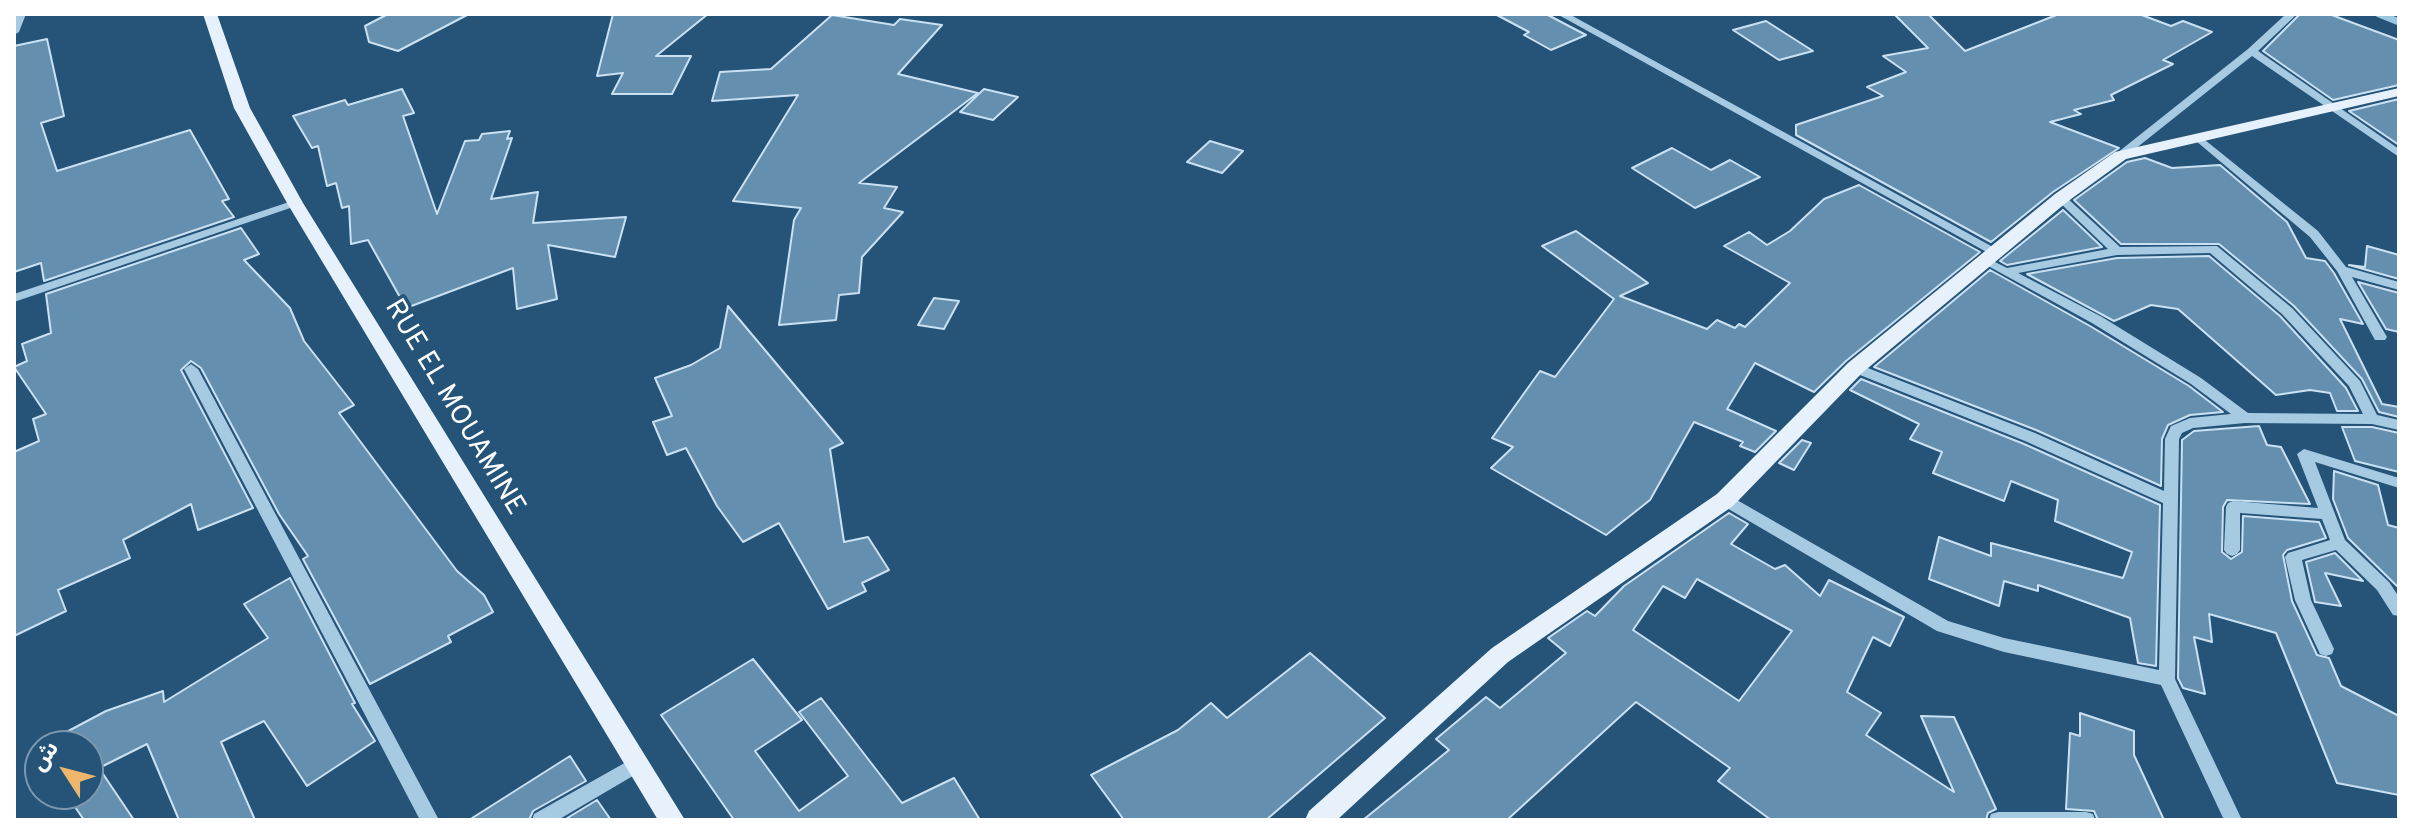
<!DOCTYPE html>
<html>
<head>
<meta charset="utf-8">
<style>
	body { margin:0 }
	#map { position:relative; width:2413px; height:834px; overflow:hidden; background:#255478; font-family:Overpass,"Noto Sans Arabic",sans-serif }
	canvas { display:block }
	.frame { position:absolute; inset:0; border:16px solid #fff; pointer-events:none }
	.north { position:absolute; left:24px; top:730px; width:80px; height:80px; box-sizing:border-box; background:#255478; border:2px solid #7c98ae; border-radius:50%; rotate:306deg; font-size:22px; font-weight:700; line-height:32px; text-align:center; color:#fff }
	.north::after { content:''; display:block; margin:auto; width:28px; height:36px; background:#edb66b; clip-path:polygon(50% 0,100% 100%,50% 72%,0 100%) }
</style>
</head>
<body>
<div id="map">
<canvas width="2413" height="834"></canvas>
<div class="frame"></div>
<div class="north">ش</div>
</div>
<script>
const c = document.querySelector('canvas').getContext('2d');
c.lineJoin = 'round';
function poly(rows) {
  const path = new Path2D();
  for (const r of rows) {
    path.moveTo(r[0], r[1]);
    for (let i = 2; i < r.length; i += 2) path.lineTo(r[i], r[i + 1]);
  }
  return path;
}
function stroke(path, color, width, dash) {
  c.strokeStyle = color;
  c.lineWidth = width;
  c.lineCap = dash ? 'butt' : 'round';
  c.setLineDash(dash || []);
  c.stroke(path);
}
function paint(path, color) {
  c.fillStyle = color;
  c.fill(path, 'evenodd');
}
function label(font, color, halo, rows, align = 'center') {
  c.font = font + ' Overpass,sans-serif';
  c.lineWidth = 7;
  c.setLineDash([]);
  c.textBaseline = 'middle';
  c.strokeStyle = halo;
  c.fillStyle = color;
  for (const [text, x, y, turn = 0] of rows) {
    c.save();
    c.translate(x, y);
    c.rotate((+turn || 0) * Math.PI / 180);
    c.textAlign = isNaN(turn) ? turn : align;
    if (halo) c.strokeText(text, 0, 0);
    c.fillText(text, 0, 0);
    c.restore();
  }
}
const stream = poly([
	[2379,14,2399,22]
]);
const building = poly([
	[388,14,469,14,398,51,369,42,365,26,388,14],
	[613,14,708,14,656,56,691,56,672,94,612,94,623,73,597,76,613,14],
	[1495,14,1546,14,1586,35,1551,50,1524,35,1529,32,1495,14],
	[1894,14,1928,14,1965,51,2059,14,2139,14,2171,26,2183,21,2212,32,2163,60,2173,64,2111,95,2114,100,2074,110,2081,114,2050,122,2119,148,2053,192,1991,242,1796,135,1796,125,1883,96,1867,87,1906,72,1883,56,1928,48,1894,14],
	[2300,14,2329,14,2399,40,2399,85,2333,100,2263,51,2300,14],
	[832,15,894,25,900,19,942,25,898,74,978,93,859,183,897,187,884,208,903,212,862,257,859,293,839,295,836,320,779,325,794,220,801,208,733,201,798,95,712,101,720,72,771,69,832,15],
	[1766,21,1813,51,1779,60,1733,30,1766,21],
	[47,39,64,116,41,123,57,171,190,130,229,199,222,201,234,217,44,281,41,263,14,272,14,46,47,39],
	[402,89,414,113,403,116,437,214,465,141,479,140,482,134,510,131,507,139,512,138,491,199,538,192,533,223,626,217,615,257,548,245,557,299,517,309,513,268,406,308,368,240,351,244,349,206,342,208,336,183,327,186,318,146,312,148,293,116,345,100,348,105,402,89],
	[984,89,1018,97,993,120,960,112,984,89],
	[2399,99,2399,145,2349,111,2399,99],
	[1210,141,1243,151,1222,173,1187,162,1210,141],
	[1672,148,1711,170,1730,160,1760,177,1695,208,1632,168,1672,148],
	[2145,158,2172,168,2220,165,2287,222,2306,258,2325,261,2334,273,2363,324,2340,319,2382,404,2399,407,2399,417,2379,412,2362,379,2294,306,2219,244,2121,244,2074,200,2127,162,2145,158],
	[1859,185,1980,252,1846,361,1814,392,1755,363,1727,409,1776,431,1755,452,1740,446,1743,442,1694,422,1650,500,1606,535,1491,468,1513,447,1492,438,1540,371,1555,377,1614,299,1542,246,1576,231,1648,283,1620,296,1707,329,1717,320,1735,328,1739,324,1745,327,1790,283,1724,246,1749,232,1767,245,1790,231,1824,199,1859,185],
	[2063,210,2102,247,2007,265,2000,261,2063,210],
	[241,228,259,254,244,260,290,308,304,341,354,405,339,413,457,571,484,595,493,612,448,636,451,642,370,684,303,559,308,556,279,514,201,368,191,361,181,370,253,508,198,530,191,504,123,540,130,558,58,590,66,611,14,636,14,452,39,441,33,419,46,414,14,367,27,361,22,344,51,333,46,294,241,228],
	[2367,246,2399,255,2399,279,2349,265,2365,267,2367,246],
	[2209,256,2280,316,2346,388,2358,411,2337,411,2330,393,2310,390,2276,395,2178,309,2151,305,2114,321,2027,274,2117,258,2209,256],
	[1990,270,2090,326,2189,386,2223,412,2190,415,2168,425,2162,439,2161,486,2036,430,1874,367,1990,270],
	[2358,282,2399,293,2399,332,2386,329,2358,282],
	[934,298,959,301,944,329,918,325,934,298],
	[728,306,843,443,830,449,844,542,868,537,889,570,862,583,866,591,828,609,779,523,743,542,717,506,686,448,667,455,653,422,672,416,655,378,691,365,720,348,728,306],
	[1861,379,2024,444,2160,505,2156,666,2138,663,2130,618,2038,585,2038,591,2004,581,1999,606,1929,579,1939,537,1991,556,1991,543,2123,578,2132,552,2055,521,2058,500,2011,481,2004,501,1933,473,1942,452,1910,439,1919,424,1850,390,1861,379],
	[2259,426,2267,445,2281,447,2310,504,2227,500,2223,507,2222,552,2231,559,2242,552,2243,516,2319,522,2326,538,2287,550,2283,555,2292,601,2317,655,2329,658,2341,686,2399,716,2399,795,2337,783,2276,633,2209,614,2212,642,2194,637,2205,694,2183,688,2178,678,2182,440,2194,431,2259,426],
	[2342,427,2372,427,2399,433,2399,472,2355,461,2342,427],
	[1802,440,1811,443,1794,470,1779,463,1802,440],
	[2334,471,2378,485,2388,525,2399,528,2399,588,2348,538,2333,499,2334,471],
	[1729,513,1748,524,1731,544,1775,569,1785,565,1820,596,1829,580,1904,617,1890,646,1873,637,1847,692,1881,713,1866,735,1954,792,1921,716,1954,717,1996,809,1988,813,1986,820,1771,820,1718,781,1730,768,1636,702,1507,820,1363,820,1449,750,1436,739,1486,697,1500,708,1566,653,1548,638,1587,611,1595,616,1624,586,1729,513],
	[1697,579,1792,631,1739,701,1633,630,1663,586,1685,598,1697,579],
	[2335,553,2363,581,2325,573,2341,606,2315,602,2306,562,2335,553],
	[290,578,355,703,352,704,375,741,307,786,264,721,221,742,255,820,179,820,147,744,99,768,134,820,84,820,66,794,88,794,88,746,40,746,106,711,163,691,164,702,268,638,244,604,290,578],
	[1310,653,1385,718,1266,820,1124,820,1091,775,1178,730,1211,703,1227,718,1310,653],
	[753,659,802,720,755,751,799,811,848,776,799,712,821,698,902,803,954,778,980,820,734,820,661,715,753,659],
	[2080,713,2134,731,2134,755,2164,820,2098,820,2094,811,2066,809,2070,733,2080,736,2080,713],
	[570,756,586,781,533,811,529,820,469,820,570,756],
	[597,800,611,820,564,820,597,800]
]);
const minor = poly([
	[16,14,26,14,19,32,14,35,16,14],
	[1557,14,1569,14,2002,252,1996,256,1992,255,1557,14],
	[2286,14,2297,14,2258,51,2399,149,2399,157,2252,56,2125,157,2117,157,2117,153,2248,49,2286,14],
	[2200,136,2318,231,2346,267,2399,282,2399,290,2352,277,2387,337,2385,340,2375,340,2337,271,2310,237,2196,141,2195,139,2200,136],
	[2061,195,2065,196,2120,247,2217,246,2292,308,2360,381,2377,415,2399,420,2399,430,2372,424,2245,423,2193,428,2182,433,2179,439,2175,679,2242,820,2224,820,2161,685,2004,652,1937,631,1720,504,1718,500,1720,496,1725,494,1730,496,1948,621,2004,638,2159,670,2163,503,2025,441,1850,371,1848,368,1855,364,1860,365,2035,433,2164,491,2165,439,2171,426,2190,418,2231,414,2191,384,2092,323,1979,261,1985,257,2007,268,2108,249,2057,200,2055,198,2061,195],
	[2210,253,2282,314,2349,386,2363,414,2248,413,2201,378,2102,317,2018,273,2117,255,2210,253],
	[295,200,301,203,299,205,14,302,14,294,295,200],
	[191,364,198,369,439,820,420,820,184,369,191,364],
	[2304,449,2399,478,2399,488,2315,462,2345,540,2389,582,2399,597,2399,616,2393,615,2377,590,2336,550,2302,560,2311,600,2334,649,2332,654,2326,656,2320,654,2295,600,2285,557,2288,553,2330,540,2322,519,2240,513,2240,550,2237,554,2232,556,2227,554,2224,550,2226,507,2228,503,2233,501,2318,508,2297,454,2304,449],
	[637,756,643,758,646,764,643,770,558,820,532,820,534,814,637,756],
	[1998,812,2086,812,2093,814,2095,820,1989,820,1991,814,1998,812]
]);
const major = poly([
	[203,14,217,14,250,108,303,203,685,820,658,820,287,203,234,108,203,14],
	[2399,88,2399,96,2126,159,2067,202,1862,373,1733,506,1508,662,1337,820,1305,820,1309,811,1492,648,1717,494,1848,363,2055,194,2115,152,2399,88]
]);
const streetNames = [
	["RUE EL MOUAMINE",453,408,59]
];
stroke(stream, '#9bc6e4', 7);
paint(building, '#658fae');
stroke(building, '#c9e1f3', 2);
paint(minor, '#a7cae3');
paint(major, '#e6f1fc');
label('28px', '#fff', '#255478', streetNames);
</script>
</body>
</html>
